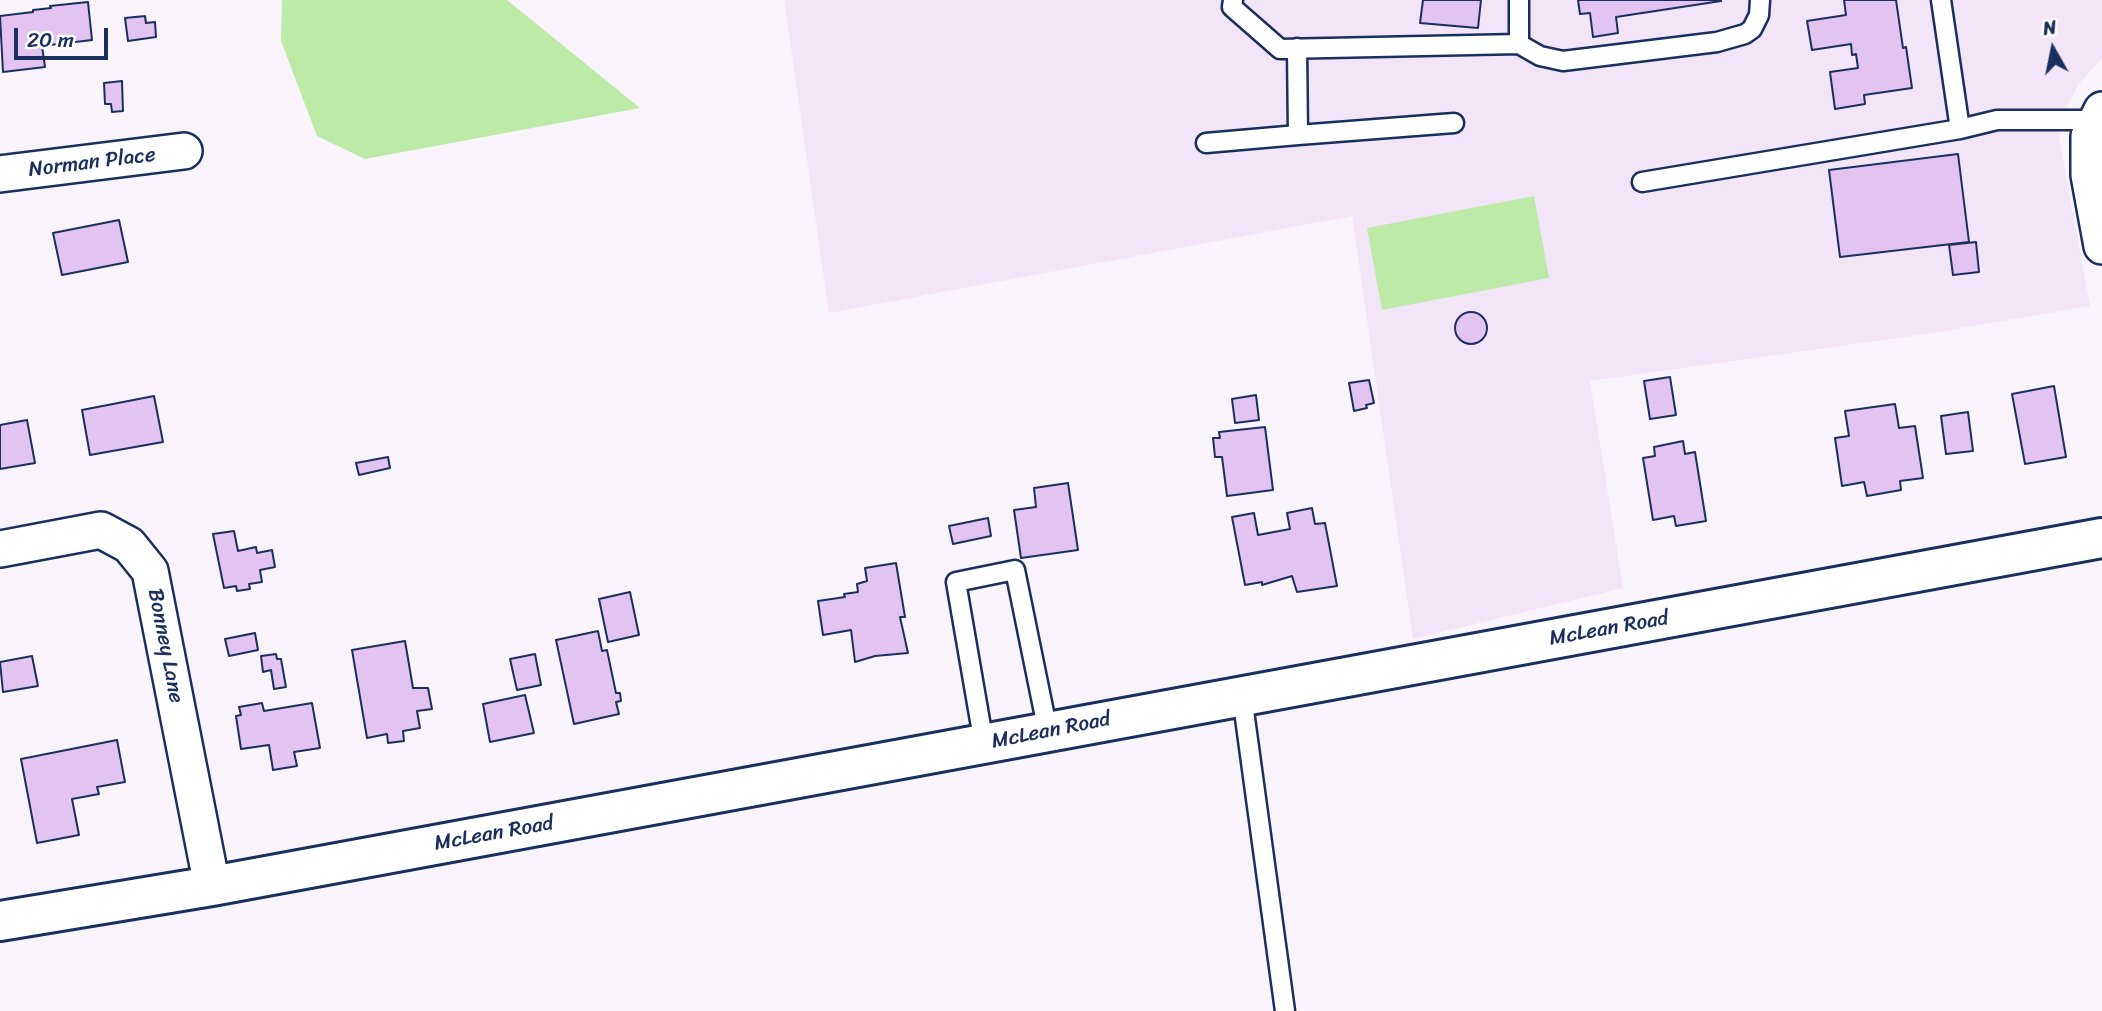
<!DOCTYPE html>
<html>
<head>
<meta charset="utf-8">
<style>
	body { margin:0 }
	#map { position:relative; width:2102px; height:1011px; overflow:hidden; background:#f9f3fc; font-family:Sriracha,sans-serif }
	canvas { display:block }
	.north { position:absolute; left:2018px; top:14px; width:70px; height:70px; -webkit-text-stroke:5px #fff; paint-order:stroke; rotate:351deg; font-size:19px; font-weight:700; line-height:28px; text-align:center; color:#1b2f5e }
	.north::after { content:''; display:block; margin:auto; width:24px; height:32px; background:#1b2f5e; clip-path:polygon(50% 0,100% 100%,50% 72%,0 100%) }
	.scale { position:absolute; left:14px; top:28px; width:94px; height:32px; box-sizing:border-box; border:4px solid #1b2f5e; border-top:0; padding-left:9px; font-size:21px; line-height:24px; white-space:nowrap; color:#1b2f5e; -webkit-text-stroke:5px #fff; paint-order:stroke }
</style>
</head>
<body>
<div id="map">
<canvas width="2102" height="1011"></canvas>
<div class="north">N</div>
<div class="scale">20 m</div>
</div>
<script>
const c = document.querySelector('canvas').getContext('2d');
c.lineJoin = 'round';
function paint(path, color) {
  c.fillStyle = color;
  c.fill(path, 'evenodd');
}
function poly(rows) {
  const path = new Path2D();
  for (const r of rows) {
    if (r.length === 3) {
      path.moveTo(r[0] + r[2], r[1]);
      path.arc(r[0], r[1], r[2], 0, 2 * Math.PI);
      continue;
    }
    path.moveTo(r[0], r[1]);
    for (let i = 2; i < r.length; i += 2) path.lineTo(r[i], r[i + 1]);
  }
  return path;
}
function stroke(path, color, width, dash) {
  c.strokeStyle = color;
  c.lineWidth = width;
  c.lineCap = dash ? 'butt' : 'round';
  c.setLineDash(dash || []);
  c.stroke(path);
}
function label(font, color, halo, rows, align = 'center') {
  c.font = font + ' Sriracha,sans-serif';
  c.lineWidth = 6;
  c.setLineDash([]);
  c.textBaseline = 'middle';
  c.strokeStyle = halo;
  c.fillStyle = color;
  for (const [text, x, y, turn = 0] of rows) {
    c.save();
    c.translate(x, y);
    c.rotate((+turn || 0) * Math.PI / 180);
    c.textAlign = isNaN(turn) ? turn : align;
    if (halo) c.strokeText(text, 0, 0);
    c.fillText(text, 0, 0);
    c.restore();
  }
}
const built = poly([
	[784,0,2102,0,2102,58,2078,85,2067,107,2059,137,2090,306,1926,334,1590,381,1623,588,1413,639,1352,216,829,313]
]);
const green = poly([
	[282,0,507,0,640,108,365,159,317,136,281,41],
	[1534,196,1549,278,1382,310,1367,228]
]);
const building = poly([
	[1423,0,1481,0,1478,28,1420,23,1423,0],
	[1578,0,1721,0,1721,1,1616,17,1618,33,1593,37,1590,13,1580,14,1578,0],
	[1844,0,1896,0,1903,48,1906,47,1912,88,1864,95,1865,104,1835,109,1830,72,1858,68,1856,54,1852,55,1851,44,1812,50,1807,21,1846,15,1844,0],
	[88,2,92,40,42,46,45,67,3,72,0,16,33,12,33,10,51,8,50,6,88,2],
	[145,16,146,23,155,22,156,37,128,41,125,18,145,16],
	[122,81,123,111,112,112,111,104,105,104,104,83,122,81],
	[1958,154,1969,242,1840,257,1829,170,1958,154],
	[119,220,128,262,62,275,53,233,119,220],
	[1976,242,1979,272,1953,275,1949,245,1976,242],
	[1471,328,16],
	[1670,377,1676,415,1650,419,1644,381,1670,377],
	[1369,380,1374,403,1366,405,1367,408,1354,411,1349,383,1369,380],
	[2054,386,2066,457,2025,464,2012,394,2054,386],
	[1256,395,1259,420,1235,423,1232,399,1256,395],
	[154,396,163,442,90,455,82,410,154,396],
	[1895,404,1899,428,1915,426,1923,478,1900,481,1901,490,1867,496,1864,482,1842,486,1835,438,1849,436,1845,411,1895,404],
	[1968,412,1973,451,1946,454,1941,416,1968,412],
	[27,420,35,463,0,469,0,425,27,420],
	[1265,427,1273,490,1227,496,1222,457,1215,457,1213,438,1220,438,1219,432,1265,427],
	[1683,441,1685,454,1695,452,1706,521,1676,526,1674,516,1653,520,1643,458,1655,456,1654,447,1683,441],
	[388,457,390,468,359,475,356,463,388,457],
	[1068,483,1078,550,1021,558,1014,510,1036,507,1034,488,1068,483],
	[1312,508,1315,524,1325,523,1337,586,1297,592,1292,576,1262,585,1262,582,1245,585,1232,517,1254,513,1258,535,1290,529,1287,513,1312,508],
	[988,518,991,536,953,544,949,526,988,518],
	[234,531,238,551,256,547,257,553,272,550,275,567,260,570,262,582,249,584,250,589,237,591,236,586,224,588,213,534,234,531],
	[896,563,905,617,900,617,908,653,875,656,855,662,851,630,823,635,818,601,845,597,844,594,858,592,857,584,867,581,865,568,896,563],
	[630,592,639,635,608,642,599,599,630,592],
	[598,631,602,651,607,650,616,693,620,693,621,701,616,702,619,714,574,724,556,640,598,631],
	[255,633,258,650,229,656,225,639,255,633],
	[405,641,413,688,428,688,432,709,417,711,420,728,403,731,404,741,388,743,387,734,367,738,352,650,405,641],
	[276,654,277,659,281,659,286,687,274,689,271,670,263,672,261,656,276,654],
	[535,654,541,685,517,690,510,659,535,654],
	[32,656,38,686,3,692,0,662,32,656],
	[525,695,534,733,490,742,483,704,525,695],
	[262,703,264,711,312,703,320,748,294,752,297,766,273,770,269,745,241,749,236,716,241,715,239,707,262,703],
	[117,740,125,782,97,787,99,794,72,799,79,835,37,843,21,759,117,740]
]);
const service = poly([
	[1233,0,1232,7,1280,49,1519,44,1519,0],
	[1519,44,1540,56,1563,61,1717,42,1745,34,1752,29,1759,15,1760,0],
	[1297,48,1298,135,1454,123],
	[1960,129,1997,120,2097,120],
	[1206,143,1298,135],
	[1642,182,1960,129,1941,0],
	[1242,696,1285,1011],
	[984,744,956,582,1015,570,1048,732]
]);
const minor = poly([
	[2102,110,2089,136,2089,175,2102,246],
	[0,174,184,151],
	[0,549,101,530,129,545,150,571,212,886]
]);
const tertiary = poly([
	[0,921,212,886,2102,538]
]);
const streetNames = [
	["Norman Place",92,163,-7],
	["McLean Road",1609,629,-10],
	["Bonney Lane",165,646,79],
	["McLean Road",1051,731,-11],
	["McLean Road",494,834,-10]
];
paint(built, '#f2e5f8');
paint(green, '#beeaa7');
paint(building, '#e3c3f0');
stroke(building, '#1b2f5e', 2);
stroke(service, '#1b2f5e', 23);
stroke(minor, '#1b2f5e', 40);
stroke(tertiary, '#1b2f5e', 44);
stroke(service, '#fff', 18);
stroke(minor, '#fff', 35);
stroke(tertiary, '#fff', 38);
label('21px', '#1b2f5e', '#fff', streetNames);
</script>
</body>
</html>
